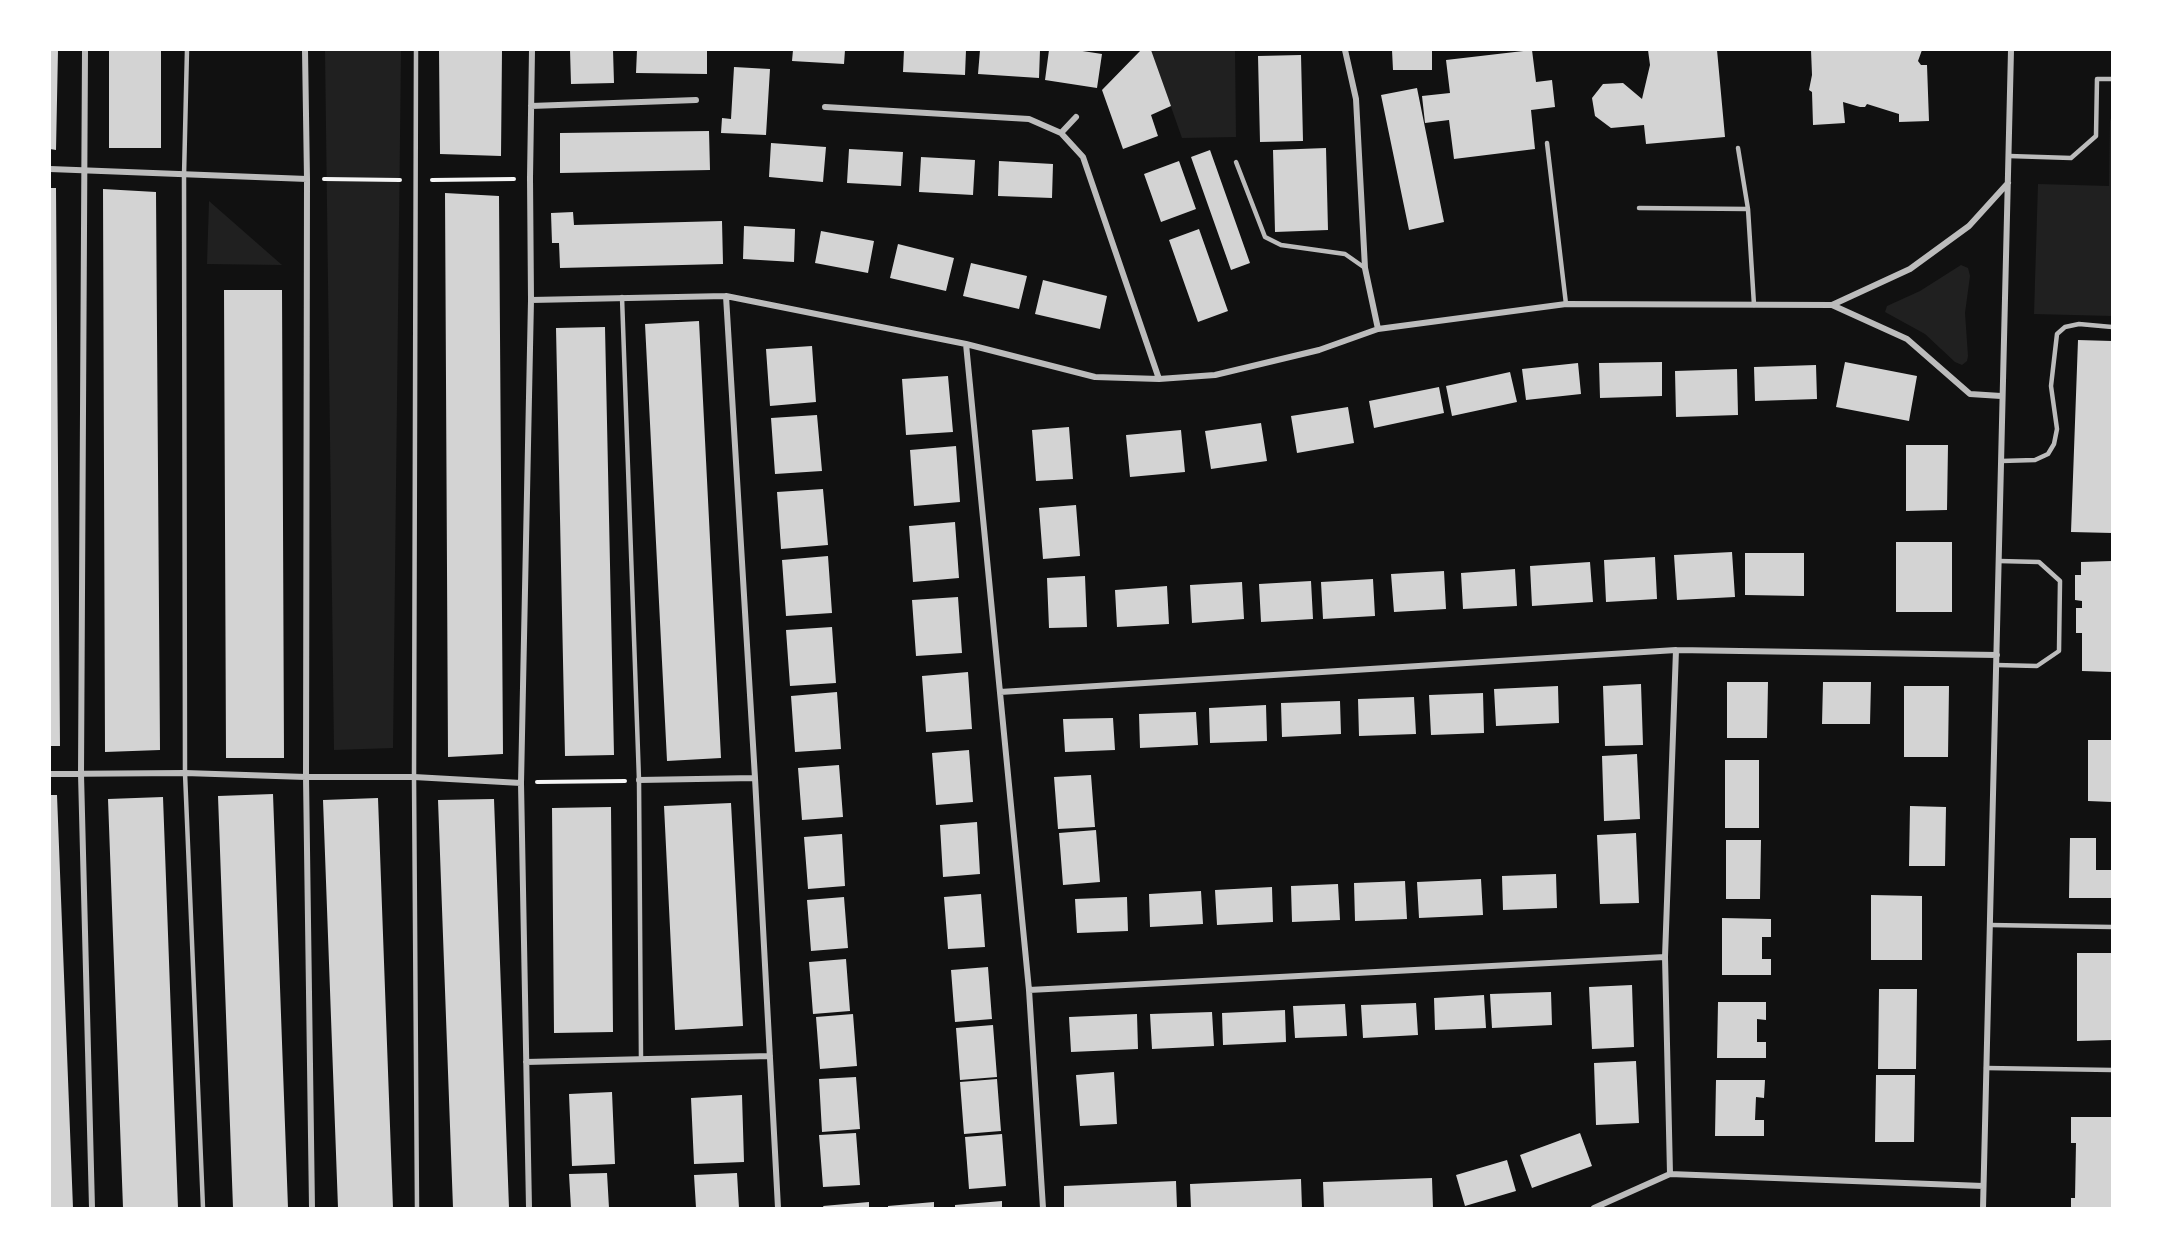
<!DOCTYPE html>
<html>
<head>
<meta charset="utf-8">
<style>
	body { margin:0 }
	#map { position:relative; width:2162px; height:1258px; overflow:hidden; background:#111; font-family:"Alegreya Sans",sans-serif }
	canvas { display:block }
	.frame { position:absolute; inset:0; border:51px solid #fff; pointer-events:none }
</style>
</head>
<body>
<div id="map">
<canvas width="2162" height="1258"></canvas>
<div class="frame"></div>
</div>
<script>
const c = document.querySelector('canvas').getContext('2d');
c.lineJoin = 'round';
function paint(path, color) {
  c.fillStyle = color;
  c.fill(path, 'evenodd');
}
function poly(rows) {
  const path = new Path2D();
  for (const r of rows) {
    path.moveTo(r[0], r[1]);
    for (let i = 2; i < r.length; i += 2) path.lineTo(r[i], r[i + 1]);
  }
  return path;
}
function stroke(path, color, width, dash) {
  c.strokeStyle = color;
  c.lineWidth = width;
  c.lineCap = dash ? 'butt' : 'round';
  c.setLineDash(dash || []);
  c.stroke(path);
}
const green = poly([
	[325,50,401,50,393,748,334,750],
	[1151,50,1235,50,1236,137,1182,138],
	[2112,115,2112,316,2034,314,2038,184,2109,186,2110,121],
	[209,201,282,265,207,264],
	[1961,265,1968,268,1970,276,1965,313,1968,356,1967,361,1962,365,1955,362,1925,334,1885,312,1887,306,1920,291]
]);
const building = poly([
	[50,50,58,50,56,150,50,149],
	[109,50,161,50,161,148,109,148],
	[439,50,502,50,501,156,440,154],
	[570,50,613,50,614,83,571,84],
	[637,50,707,50,707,74,636,73],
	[793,50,845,50,844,64,792,61],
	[904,50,966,50,965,75,903,72],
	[980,50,1040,50,1039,78,978,74],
	[1049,50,1076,50,1102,54,1097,88,1045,80],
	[1141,50,1151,50,1171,106,1151,115,1158,136,1123,149,1102,90],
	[1392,50,1432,50,1432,70,1393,70],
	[1532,50,1536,82,1552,80,1555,107,1531,110,1535,149,1454,159,1449,120,1425,123,1422,96,1450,93,1446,60],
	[1648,50,1717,50,1725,137,1646,144,1644,125,1611,128,1595,116,1592,98,1603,84,1623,83,1642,99,1650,65],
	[1811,50,1922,50,1918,61,1921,65,1927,65,1929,121,1899,122,1899,114,1867,104,1865,107,1860,107,1843,102,1845,123,1813,125,1812,92,1809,90,1812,75],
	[1301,55,1303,141,1260,142,1258,56],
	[734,67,770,69,766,135,721,133,722,118,731,119],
	[1417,88,1444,222,1409,230,1381,95],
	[709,131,710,170,560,173,560,133],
	[771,143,826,147,823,182,769,177],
	[1326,148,1328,230,1275,232,1273,150],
	[849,149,903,152,901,186,847,183],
	[1210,150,1250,263,1231,270,1191,157],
	[921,157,975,160,973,195,919,192],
	[999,161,1053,164,1052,198,998,196],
	[1179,161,1196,209,1161,222,1144,174],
	[50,188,56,188,60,746,50,746],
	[103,189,156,192,160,750,105,752],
	[445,193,499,196,503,754,448,757],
	[573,212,574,225,722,221,723,264,560,268,559,243,552,243,551,213],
	[744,226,795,229,794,262,743,259],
	[1199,229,1228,311,1198,322,1169,240],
	[821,231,874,241,868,273,815,263],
	[898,244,954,258,946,291,890,278],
	[971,263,1027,276,1019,309,963,296],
	[1043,280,1107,296,1100,329,1035,314],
	[224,290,282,290,284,758,226,758],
	[699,321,721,758,667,761,645,324],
	[605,327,614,755,565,756,556,328],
	[2078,340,2112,341,2112,533,2071,532],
	[812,346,816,402,770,406,766,349],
	[1662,362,1662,396,1600,398,1599,363],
	[1845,362,1917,376,1909,421,1836,407],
	[1578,363,1581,394,1526,400,1522,369],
	[1816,365,1817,399,1755,401,1754,367],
	[1737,369,1738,415,1676,417,1675,371],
	[1510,372,1517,402,1452,416,1446,386],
	[948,376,953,432,906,435,902,379],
	[1439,387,1444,413,1374,428,1369,401],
	[1348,407,1354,443,1297,453,1291,416],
	[817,415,822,471,775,474,771,418],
	[1261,423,1267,461,1211,469,1205,431],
	[1069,427,1073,479,1036,481,1032,430],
	[1181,430,1185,472,1130,477,1126,435],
	[1906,445,1948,445,1947,510,1906,511],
	[956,446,960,502,914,506,910,450],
	[823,489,828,545,781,549,777,492],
	[1076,505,1080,556,1043,559,1039,508],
	[955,522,959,578,913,582,909,526],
	[1896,542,1952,542,1952,612,1896,612],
	[1732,552,1735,597,1677,600,1674,555],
	[1745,553,1804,553,1804,596,1745,595],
	[828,556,832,613,786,616,782,560],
	[1655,557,1657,599,1606,602,1604,560],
	[2112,561,2112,672,2082,671,2082,633,2076,633,2076,608,2082,608,2082,601,2075,600,2075,575,2081,575,2081,562],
	[1590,562,1593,602,1532,606,1530,566],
	[1515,569,1517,606,1463,609,1461,573],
	[1444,571,1446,609,1394,612,1391,574],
	[1085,576,1087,627,1049,628,1047,578],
	[1373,579,1375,616,1323,619,1321,582],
	[1311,581,1313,619,1261,622,1259,584],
	[1242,582,1244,619,1192,623,1190,585],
	[1167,586,1169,624,1117,627,1115,590],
	[958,597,962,653,916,656,912,600],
	[832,627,836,683,790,686,786,630],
	[968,672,972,729,926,732,922,676],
	[1727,682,1768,682,1767,738,1727,738],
	[1823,682,1871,682,1870,724,1822,724],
	[1641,684,1643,745,1605,746,1603,686],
	[1558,686,1559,723,1496,726,1494,689],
	[1904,686,1949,686,1948,757,1904,757],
	[837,692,841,749,795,752,791,696],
	[1483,693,1484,733,1431,735,1429,695],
	[1414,697,1416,734,1359,736,1358,699],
	[1340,701,1341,734,1282,737,1281,703],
	[1266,705,1267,741,1210,743,1209,708],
	[1196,712,1198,745,1140,748,1139,714],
	[1113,718,1115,750,1065,752,1063,719],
	[2088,740,2112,740,2112,802,2088,801],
	[969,750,973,802,936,805,932,753],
	[1637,754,1640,819,1604,821,1602,756],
	[1725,760,1759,760,1759,828,1725,828],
	[839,765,843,817,802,820,798,768],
	[1091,775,1095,827,1058,829,1054,777],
	[273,794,288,1208,233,1208,218,796],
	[50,795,57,795,73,1208,50,1208],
	[163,797,178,1208,123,1208,108,799],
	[378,798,393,1208,338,1208,323,800],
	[494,799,509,1208,453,1208,438,800],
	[731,803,743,1026,675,1030,664,806],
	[1910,806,1946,807,1945,866,1909,866],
	[611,807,613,1032,554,1033,552,808],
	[977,822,980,874,943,877,940,825],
	[1096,830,1100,882,1063,885,1059,833],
	[1636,833,1639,903,1600,904,1597,835],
	[842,834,845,886,808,889,804,837],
	[2070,838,2096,838,2096,870,2112,870,2112,898,2069,898],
	[1726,840,1761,840,1760,899,1726,899],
	[1556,874,1557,908,1503,910,1502,876],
	[1481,879,1483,915,1419,918,1417,882],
	[1405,881,1407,919,1355,921,1354,883],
	[1338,884,1340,920,1292,922,1291,886],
	[1272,887,1273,922,1217,925,1215,890],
	[1201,891,1203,924,1150,927,1149,894],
	[981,894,985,947,948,949,944,897],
	[1871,895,1922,896,1922,960,1871,960],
	[844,897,848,948,811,951,807,900],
	[1127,897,1128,931,1077,933,1075,899],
	[1722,918,1771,919,1771,937,1762,937,1762,959,1771,959,1771,975,1722,975],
	[2077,953,2112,953,2112,1040,2077,1041],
	[846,959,850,1011,813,1014,809,962],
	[988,967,992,1019,955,1022,951,970],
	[1632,985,1634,1047,1592,1049,1589,987],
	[1879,989,1917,989,1916,1069,1878,1069],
	[1551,992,1552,1025,1492,1028,1490,994],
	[1484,995,1486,1028,1435,1030,1434,998],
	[1718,1002,1766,1002,1766,1020,1757,1019,1757,1042,1766,1042,1766,1058,1717,1058],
	[1416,1003,1418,1035,1363,1038,1361,1005],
	[1345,1004,1347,1036,1295,1038,1293,1006],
	[1285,1010,1286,1042,1223,1045,1222,1013],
	[1212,1012,1214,1046,1152,1049,1150,1014],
	[853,1014,857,1066,820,1069,816,1017],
	[1137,1014,1138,1049,1071,1052,1069,1017],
	[993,1025,997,1077,960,1080,956,1028],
	[1636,1061,1639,1123,1596,1125,1594,1063],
	[1114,1072,1117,1124,1080,1126,1076,1075],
	[1876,1075,1915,1075,1914,1142,1875,1142],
	[856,1077,860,1129,822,1132,819,1079],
	[997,1079,1001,1131,964,1134,960,1082],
	[1716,1080,1765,1080,1764,1098,1756,1097,1755,1120,1764,1120,1764,1136,1715,1136],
	[612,1092,615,1164,572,1166,569,1094],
	[742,1095,744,1162,694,1164,691,1098],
	[2071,1117,2112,1117,2112,1208,2071,1208,2071,1198,2075,1198,2076,1143,2071,1143],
	[856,1133,860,1185,823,1187,819,1135],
	[1580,1133,1592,1166,1532,1188,1520,1155],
	[1002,1134,1006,1186,969,1189,965,1137],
	[1507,1160,1516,1191,1465,1206,1456,1175],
	[607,1173,609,1208,571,1208,569,1174],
	[737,1173,739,1208,696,1208,694,1175],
	[1432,1178,1433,1208,1324,1208,1323,1182],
	[1301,1179,1302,1208,1191,1208,1190,1184],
	[1176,1181,1177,1208,1064,1208,1064,1186],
	[1002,1201,1002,1208,955,1208,955,1205],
	[869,1202,869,1208,824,1208,823,1206],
	[934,1202,934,1208,888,1208,888,1206]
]);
const path = poly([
	[324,179,400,180],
	[432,180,514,179],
	[537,782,625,781]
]);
const service = poly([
	[187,50,184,176,185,773,203,1208],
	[416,50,414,777,417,1208],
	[1547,143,1566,304],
	[1738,148,1748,209,1754,305],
	[2009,156,2071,158,2096,136,2097,79,2112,79],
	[1236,162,1265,237,1281,245,1345,254,1365,268],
	[1639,208,1748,209],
	[622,297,639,780,641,1059],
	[2001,461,2035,460,2048,454,2054,444,2057,429,2051,386,2057,334,2065,327,2079,324,2112,327],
	[1996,665,2037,666,2059,651,2060,581,2039,562,1999,561],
	[1990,925,2112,927],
	[1986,1068,2112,1070]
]);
const minor = poly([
	[85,50,81,774,92,1208],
	[305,50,307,179,306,777,312,1208],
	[1345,50,1356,99,1365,268,1378,329],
	[531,106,696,100],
	[825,107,1029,119,1061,133,1083,157,1159,379],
	[1061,133,1076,117],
	[50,169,307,179],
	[726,296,755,778,778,1208],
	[531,300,726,296,966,344,1095,377,1159,379,1215,375,1319,350,1378,329,1566,304,1832,305,1910,269,1969,226,2008,183],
	[1832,305,1907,339,1970,394,2001,396],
	[966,344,1029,990,1043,1208],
	[1000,692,1676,650,1997,655],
	[50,774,185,773,306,777,414,777,521,783],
	[639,780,755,778],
	[1029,990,1665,957],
	[526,1062,770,1056],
	[1670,1174,1665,957,1676,650],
	[529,1208,521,783,531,300,530,178,532,50],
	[1594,1208,1670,1174,1983,1186],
	[1983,1208,2011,50]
]);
paint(green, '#202020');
paint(building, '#d3d3d3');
stroke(path, '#f5f5f5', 4);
stroke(service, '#bcbcbc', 4.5);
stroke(minor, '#bcbcbc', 6);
</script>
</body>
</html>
